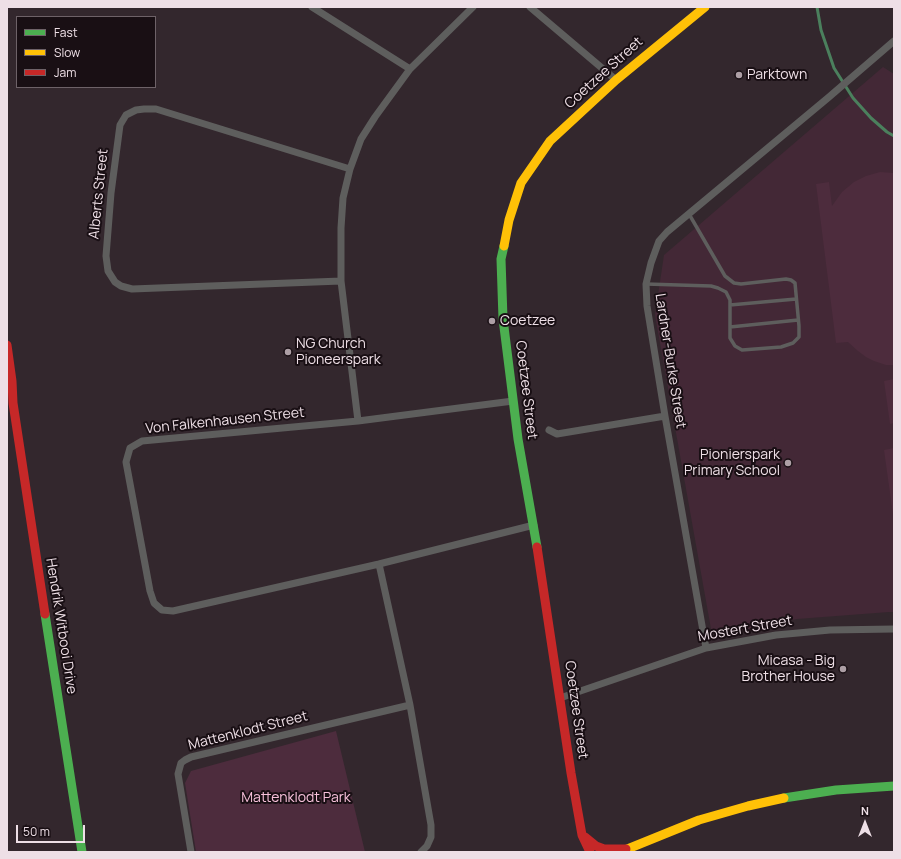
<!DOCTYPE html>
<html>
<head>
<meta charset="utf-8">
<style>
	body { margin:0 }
	#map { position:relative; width:901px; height:859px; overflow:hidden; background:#33272d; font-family:Manrope,sans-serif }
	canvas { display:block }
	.frame { position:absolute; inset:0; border:8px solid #eedfe6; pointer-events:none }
	.legend { position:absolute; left:16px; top:16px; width:140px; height:72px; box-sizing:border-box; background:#190f14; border:1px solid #6e6268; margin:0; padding:5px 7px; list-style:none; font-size:12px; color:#eedfe6 }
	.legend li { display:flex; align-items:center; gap:8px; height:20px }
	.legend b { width:20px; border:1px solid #6e6268 }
	.north { position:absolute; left:845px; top:803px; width:40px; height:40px; -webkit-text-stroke:3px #190f14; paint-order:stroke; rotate:0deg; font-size:11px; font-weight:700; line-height:16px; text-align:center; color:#eedfe6 }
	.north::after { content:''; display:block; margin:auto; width:14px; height:18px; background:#eedfe6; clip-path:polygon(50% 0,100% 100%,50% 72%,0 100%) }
	.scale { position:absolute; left:16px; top:825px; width:69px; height:18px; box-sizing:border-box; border:2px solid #eedfe6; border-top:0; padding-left:5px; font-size:12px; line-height:14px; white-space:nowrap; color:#eedfe6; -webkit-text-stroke:3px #190f14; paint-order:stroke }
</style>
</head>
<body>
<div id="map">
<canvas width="901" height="859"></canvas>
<div class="frame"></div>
<ul class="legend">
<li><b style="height:5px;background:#4caf50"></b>Fast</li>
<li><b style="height:5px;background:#ffc107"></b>Slow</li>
<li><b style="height:5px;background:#c62828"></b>Jam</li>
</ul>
<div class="north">N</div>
<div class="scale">50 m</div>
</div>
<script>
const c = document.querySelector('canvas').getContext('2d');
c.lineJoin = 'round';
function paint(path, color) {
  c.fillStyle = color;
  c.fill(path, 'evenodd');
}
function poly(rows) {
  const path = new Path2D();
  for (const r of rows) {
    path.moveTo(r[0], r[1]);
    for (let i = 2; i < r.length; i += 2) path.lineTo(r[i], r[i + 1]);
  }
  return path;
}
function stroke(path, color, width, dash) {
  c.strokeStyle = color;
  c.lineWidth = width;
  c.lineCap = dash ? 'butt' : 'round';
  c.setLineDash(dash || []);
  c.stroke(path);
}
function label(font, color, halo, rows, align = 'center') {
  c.font = font + ' Manrope,sans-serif';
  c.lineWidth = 4;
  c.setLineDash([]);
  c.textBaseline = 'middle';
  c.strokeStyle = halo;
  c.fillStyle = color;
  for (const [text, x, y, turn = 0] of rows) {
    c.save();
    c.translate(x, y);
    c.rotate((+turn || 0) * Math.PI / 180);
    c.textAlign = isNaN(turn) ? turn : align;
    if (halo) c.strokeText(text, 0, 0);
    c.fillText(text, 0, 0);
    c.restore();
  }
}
const built = poly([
	[883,67,894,74,894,612,889,612,797,619,723,634,711,629,655,315,664,255]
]);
const green = poly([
	[880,172,894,173,894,365,886,365,874,361,866,357,858,351,848,342,836,343,816,184,829,182,832,206,842,192,854,182,866,176],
	[894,379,894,423,890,424,884,381],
	[894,448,894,515,893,515,884,450],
	[336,731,365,852,196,852,185,783,191,771]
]);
const stream = poly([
	[817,7,821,30,834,68,853,98,871,118,887,132,894,136]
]);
const lane = poly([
	[646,284,711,286,718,288,726,292,730,300,730,338,735,346,742,350,781,347,793,343,799,337,799,326,795,283,791,280,786,279,741,284,734,283,725,276,689,214],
	[730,305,796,299],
	[730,327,798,320]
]);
const street = poly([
	[312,7,410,69],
	[530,7,616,80],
	[341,281,132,289,121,286,115,282,108,271,106,256,111,193,120,125,126,115,136,110,144,109,156,109,350,169],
	[513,401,358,421,142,441,130,448,126,462,150,591,154,603,162,610,173,611,379,564,534,525],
	[358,421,341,281,341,228,343,198,350,169,361,139,375,117,410,69,473,7],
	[549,430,557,434,665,416],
	[379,564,410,705,431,825,431,837,427,846,421,852],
	[706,648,665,416,647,306,646,284,651,263,659,241,667,232,829,97,894,41],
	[560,698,706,648,776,635,798,633,830,630,894,629],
	[191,852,178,774,181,763,185,760,191,757,410,705]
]);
const fast = poly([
	[504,246,501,259,503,319,518,439,537,547],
	[45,614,82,852],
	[784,798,836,790,894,786]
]);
const slow = poly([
	[504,246,509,220,521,183,550,141,616,80,705,7],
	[620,852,699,820,748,806,784,798]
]);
const jam = poly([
	[7,345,12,381,13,403,45,614],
	[537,547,571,773,582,835,590,852],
	[585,837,596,846,604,849,626,849]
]);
const markers = [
	[739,75,4,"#ad9fa5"],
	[492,321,4,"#ad9fa5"],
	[288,352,4,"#ad9fa5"],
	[788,463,4,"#ad9fa5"],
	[843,669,4,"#ad9fa5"]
];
const streetNames = [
	["Coetzee Street",604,73,-42],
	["Alberts Street",99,194,-84],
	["Lardner-Burke Street",670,361,81],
	["Coetzee Street",526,390,83],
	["Von Falkenhausen Street",225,421,-6],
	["Hendrik Witbooi Drive",61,626,81],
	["Mostert Street",745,629,-10],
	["Coetzee Street",576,710,82],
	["Mattenklodt Street",248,731,-14]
];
const poiNames = [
	["Parktown",747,75],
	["Coetzee",500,321],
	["NG Church",296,344],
	["Pioneerspark",296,360],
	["Pionierspark",780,455,"right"],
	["Primary School",780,471,"right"],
	["Micasa - Big",835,661,"right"],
	["Brother House",835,677,"right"]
];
const parkNames = [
	["Mattenklodt Park",296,798]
];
paint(built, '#432836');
paint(green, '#4d2c3d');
stroke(stream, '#4b805d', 3);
stroke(lane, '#5e5e5d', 3.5);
stroke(street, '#5e5e5d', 7);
stroke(fast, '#4caf50', 9);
stroke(slow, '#ffc107', 9);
stroke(jam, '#c62828', 9);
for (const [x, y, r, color] of markers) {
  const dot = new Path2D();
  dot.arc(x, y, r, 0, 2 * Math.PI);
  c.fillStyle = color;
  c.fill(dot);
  stroke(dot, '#190f14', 1.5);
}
label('14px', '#eedfe6', '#190f14', streetNames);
label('14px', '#eedfe6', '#190f14', poiNames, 'left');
label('14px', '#f7c0da', '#190f14', parkNames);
</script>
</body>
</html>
